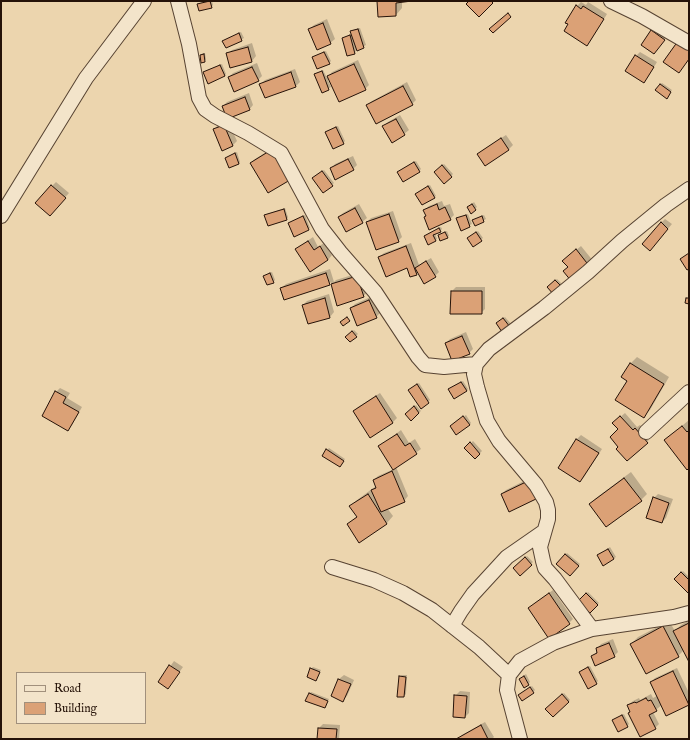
<!DOCTYPE html>
<html>
<head>
<meta charset="utf-8">
<style>
	body { margin:0 }
	#map { position:relative; width:690px; height:740px; overflow:hidden; background:#ecd5ae; font-family:"IM FELL English",serif }
	canvas { display:block }
	.frame { position:absolute; inset:0; border:2px solid #251208; pointer-events:none }
	.legend { position:absolute; left:16px; top:672px; width:130px; height:52px; box-sizing:border-box; background:#f3e4ca; border:1px solid #a1907c; margin:0; padding:5px 7px; list-style:none; font-size:12px; color:#251208 }
	.legend li { display:flex; align-items:center; gap:8px; height:20px }
	.legend b { width:20px; border:1px solid #a1907c }
</style>
</head>
<body>
<div id="map">
<canvas width="690" height="740"></canvas>
<div class="frame"></div>
<ul class="legend">
<li><b style="height:5px;background:#f3e4ca"></b>Road</li>
<li><b style="height:11px;background:#dba176"></b>Building</li>
</ul>
</div>
<script>
const c = document.querySelector('canvas').getContext('2d');
c.lineJoin = 'round';
function paint(path, color) {
  c.fillStyle = color;
  c.fill(path, 'evenodd');
}
function poly(rows) {
  const path = new Path2D();
  for (const r of rows) {
    path.moveTo(r[0], r[1]);
    for (let i = 2; i < r.length; i += 2) path.lineTo(r[i], r[i + 1]);
  }
  return path;
}
function stroke(path, color, width, dash) {
  c.strokeStyle = color;
  c.lineWidth = width;
  c.lineCap = dash ? 'butt' : 'round';
  c.setLineDash(dash || []);
  c.stroke(path);
}
const shadow = poly([
	[204,1,212,1,213,5,211,7,198,4],
	[378,1,404,1,402,1,402,8,396,15],
	[581,2,586,5,588,2,607,14,591,40,587,44,577,6],
	[327,19,335,39,330,43,310,29,314,25],
	[656,26,668,35,654,53,642,45],
	[360,28,366,45,356,50,355,53,348,55,343,38,352,34,352,32,353,30],
	[241,32,244,38,226,47,224,41],
	[252,43,256,56,252,61,231,67,227,54,232,50],
	[326,51,331,61,329,63,315,56],
	[640,52,657,62,648,77,644,81,636,56],
	[203,53,205,53,206,59,205,61,201,55],
	[358,60,369,85,365,89,330,79,328,80,331,87,322,92,315,74,323,70,327,78,332,72],
	[257,63,262,76,258,80,229,77,233,73],
	[222,64,226,74,224,76,204,72],
	[295,69,300,82,296,86,261,84,265,80],
	[407,82,416,100,412,104,368,105,372,101],
	[662,83,672,90,668,96,660,85],
	[249,93,253,105,249,110,223,106,227,102],
	[400,115,409,130,404,134,384,126,388,122],
	[228,121,237,141,232,146,214,130,218,125],
	[338,126,345,141,343,143,328,131],
	[506,135,513,145,508,150,479,154,483,150],
	[276,146,293,175,251,163,255,159],
	[237,152,240,162,239,164,226,158],
	[353,156,357,165,353,169,331,169,335,164],
	[416,161,421,169,419,171,400,171],
	[444,164,453,174,444,183,435,172],
	[324,170,334,183,323,192,315,177],
	[56,182,69,193,54,210,52,186],
	[430,185,436,196,434,197,418,192],
	[442,201,444,206,450,204,454,215,450,219,425,217,426,215,424,210,429,206],
	[474,202,477,207,471,212,470,206],
	[359,204,367,218,362,222,339,217,343,213],
	[285,208,288,217,287,219,266,216,267,214],
	[393,211,402,237,398,241,367,222,371,218],
	[468,214,472,224,461,229,457,219],
	[305,215,310,228,308,229,290,223],
	[484,215,486,219,475,225,474,220],
	[665,219,672,224,654,245,661,223],
	[441,227,442,229,440,231,435,233,437,239,435,240,425,236],
	[447,231,449,236,447,237,439,235],
	[478,231,483,238,473,246,470,237],
	[313,237,318,247,324,243,332,255,328,260,296,249],
	[411,243,419,265,431,258,439,272,435,276,418,272,416,274,408,267,379,257,384,253],
	[581,246,594,262,589,266,569,267,568,257],
	[330,269,334,282,336,280,362,272,368,292,363,296,338,304,331,282,329,284,281,288,286,284],
	[272,272,275,280,273,282,264,276],
	[557,279,563,285,554,293,548,287],
	[456,287,485,287,485,309,481,313,452,291],
	[329,294,334,312,330,317,308,323,303,305,307,301],
	[373,296,380,313,376,317,351,308,355,304],
	[505,317,511,324,509,326,499,322],
	[354,330,358,334,350,341,347,337],
	[466,332,473,349,469,353,446,343,450,339],
	[637,357,669,377,650,410,643,416,628,381,630,364],
	[463,381,468,389,466,391,451,388],
	[419,383,430,400,428,402,411,388],
	[60,388,70,393,67,398,82,407,72,425,68,429,56,392],
	[380,393,397,418,393,422,370,437,354,411,358,407],
	[416,405,421,411,411,419,406,414],
	[625,413,637,427,640,425,651,438,627,460,620,447,618,419],
	[466,415,471,423,469,425,453,424],
	[689,420,689,467,665,440],
	[401,430,409,443,415,439,421,449,396,467,408,496,404,501,387,508,393,516,387,523,359,541,348,525,357,516,351,506,357,500,376,486,374,480,378,476,394,469,379,447],
	[581,435,602,449,584,477,580,481,559,467,577,439],
	[473,441,482,451,475,458,466,448],
	[329,448,345,459,342,464,327,450],
	[631,472,647,494,641,500,590,504,596,498],
	[532,477,536,498,510,511,502,494,506,490],
	[658,494,673,499,666,518,662,522,654,498],
	[610,547,616,557,604,565,600,554],
	[567,553,580,564,570,575,558,564],
	[527,556,533,562,520,574,514,568],
	[683,571,689,577,689,593,675,579],
	[553,590,573,619,569,623,529,608],
	[588,592,599,603,590,611,580,601],
	[689,620,689,659,684,650,678,656,631,644,638,637,669,621,675,631,681,625],
	[613,639,618,652,614,656,592,656,598,651,597,649,601,644],
	[174,661,183,667,168,688,159,682],
	[590,666,598,681,596,683,582,670],
	[313,667,321,670,316,680,311,669],
	[677,668,689,693,689,704,662,705,653,712,659,724,655,728,631,711,628,705,633,701,639,698,640,700,651,694,653,698,657,696,651,682,655,678],
	[526,674,530,682,525,687,520,679],
	[344,675,354,680,347,696,343,700,332,696,339,679],
	[402,675,407,675,406,694,404,696,400,676],
	[532,686,535,690,533,692,521,694],
	[460,691,470,692,469,713,465,717,455,696],
	[311,692,329,699,325,707,309,694],
	[564,693,570,700,553,716,547,709],
	[624,714,629,724,627,726,613,720],
	[485,722,494,737,492,739,458,739,462,735],
	[323,724,340,725,339,739,318,739,319,728]
]);
const building = poly([
	[210,1,212,8,199,11,197,4,210,1],
	[377,1,412,1,396,3,396,16,378,17,377,1],
	[469,1,491,1,493,3,479,17,466,4,469,1],
	[576,5,581,9,583,6,604,19,587,46,564,31,568,24,565,23,576,5],
	[508,13,511,17,493,33,489,29,508,13],
	[323,23,331,44,317,50,308,29,323,23],
	[358,29,364,48,357,51,350,31,358,29],
	[651,30,665,40,654,54,641,45,651,30],
	[239,33,242,41,226,48,222,41,239,33],
	[350,35,355,54,347,56,342,38,350,35],
	[678,41,689,49,689,59,679,73,663,62,678,41],
	[248,47,252,62,230,68,226,53,248,47],
	[324,52,330,64,317,69,312,57,324,52],
	[204,54,205,62,201,63,200,55,204,54],
	[635,55,654,67,644,83,625,71,635,55],
	[354,64,366,90,339,102,327,76,354,64],
	[220,65,225,76,208,84,203,72,220,65],
	[252,67,259,81,234,92,228,77,252,67],
	[322,71,329,90,322,93,314,74,322,71],
	[291,72,296,87,265,98,259,84,291,72],
	[660,84,671,92,667,99,655,90,660,84],
	[403,86,413,105,376,124,366,105,403,86],
	[245,97,250,110,227,119,222,106,245,97],
	[396,119,405,135,392,143,382,126,396,119],
	[224,125,233,146,222,151,213,129,224,125],
	[336,127,344,144,333,149,325,132,336,127],
	[501,138,509,150,485,166,477,154,501,138],
	[271,150,290,180,268,193,250,163,271,150],
	[235,153,239,164,229,168,225,158,235,153],
	[348,159,354,170,335,180,330,168,348,159],
	[414,162,420,172,403,182,397,172,414,162],
	[442,165,452,177,444,184,434,172,442,165],
	[322,171,333,186,323,193,312,178,322,171],
	[51,185,66,198,50,216,35,203,51,185],
	[428,186,435,198,422,205,415,194,428,186],
	[437,204,439,210,445,207,451,220,429,230,424,217,426,216,423,210,437,204],
	[472,204,476,210,471,214,467,207,472,204],
	[355,208,363,223,346,232,338,217,355,208],
	[284,209,287,220,268,226,264,215,284,209],
	[389,214,399,242,376,250,366,222,389,214],
	[466,215,470,227,461,231,456,218,466,215],
	[303,216,309,230,294,237,288,223,303,216],
	[482,216,484,222,475,226,472,220,482,216],
	[661,222,668,229,650,251,642,244,661,222],
	[439,228,441,232,433,235,436,241,428,245,424,236,439,228],
	[445,232,448,238,440,241,438,235,445,232],
	[476,232,482,241,473,247,467,238,476,232],
	[308,241,314,250,320,246,328,260,310,272,295,249,308,241],
	[406,246,417,275,410,277,407,268,386,277,378,257,406,246],
	[576,249,590,267,572,282,563,271,568,267,562,261,576,249],
	[689,253,689,269,687,270,680,259,689,253],
	[426,261,436,277,424,284,415,268,426,261],
	[270,273,274,283,267,285,263,276,270,273],
	[326,273,330,285,284,300,280,288,326,273],
	[357,276,364,297,337,306,331,284,357,276],
	[555,280,562,287,554,295,547,287,555,280],
	[451,291,482,291,482,314,450,314,451,291],
	[325,298,330,318,308,324,302,305,325,298],
	[686,298,689,298,689,304,685,303,686,298],
	[369,300,377,318,357,326,350,308,369,300],
	[347,317,350,321,343,326,340,322,347,317],
	[503,318,510,327,502,332,496,323,503,318],
	[352,331,357,337,350,342,345,337,352,331],
	[462,336,470,354,452,361,445,343,462,336],
	[630,363,664,384,644,418,615,400,627,381,621,377,630,363],
	[461,382,467,391,454,399,448,389,461,382],
	[417,384,429,403,421,409,408,390,417,384],
	[55,391,66,397,63,403,79,412,68,431,42,416,55,391],
	[376,396,393,423,370,438,353,411,376,396],
	[414,406,419,413,411,421,405,414,414,406],
	[463,416,470,425,456,435,450,426,463,416],
	[620,416,633,430,635,428,648,443,627,461,616,449,618,447,610,437,618,429,612,423,620,416],
	[682,426,687,432,689,430,689,468,687,470,664,440,682,426],
	[397,434,405,446,410,443,417,454,393,470,378,446,397,434],
	[576,439,599,453,580,482,558,468,576,439],
	[470,442,480,454,475,459,464,448,470,442],
	[326,449,344,461,340,467,322,456,326,449],
	[392,471,405,502,381,512,371,490,376,488,373,480,392,471],
	[624,478,642,501,606,527,589,504,624,478],
	[528,481,536,499,509,512,501,494,528,481],
	[368,494,387,524,359,543,347,524,357,517,349,506,368,494],
	[653,497,669,503,662,523,646,518,653,497],
	[608,549,614,559,603,566,597,555,608,549],
	[565,554,579,566,570,576,556,564,565,554],
	[525,557,532,565,520,576,513,568,525,557],
	[681,572,689,580,689,594,674,579,681,572],
	[549,593,570,624,549,639,528,608,549,593],
	[586,593,598,605,590,613,578,601,586,593],
	[689,623,689,662,673,631,689,623],
	[663,626,679,657,646,674,630,644,663,626],
	[609,643,615,657,595,666,591,656,597,653,596,648,609,643],
	[169,665,180,672,168,689,158,682,169,665],
	[588,667,597,684,588,689,579,672,588,667],
	[310,668,320,672,316,681,307,677,310,668],
	[673,671,689,705,666,716,650,682,673,671],
	[399,676,406,677,404,697,397,697,399,676],
	[524,676,529,685,524,688,519,679,524,676],
	[338,679,351,684,343,702,331,696,338,679],
	[530,687,534,693,522,701,518,695,530,687],
	[309,693,328,701,325,708,305,701,309,693],
	[562,694,569,702,553,717,545,709,562,694],
	[454,695,467,696,465,718,453,717,454,695],
	[646,698,648,701,651,700,657,711,649,715,656,729,640,737,628,713,630,712,627,705,635,702,636,703,646,698],
	[622,715,628,727,618,732,612,720,622,715],
	[481,725,488,739,456,739,481,725],
	[318,728,337,729,336,739,317,739,318,728]
]);
const minor = poly([
	[178,1,189,44,199,98,205,109,215,116,248,133,281,153,322,229,340,252,375,292,418,357,425,365,444,367,476,364],
	[611,1,642,16,689,43],
	[1,216,86,78,144,1],
	[646,432,689,392],
	[332,567,374,580,403,593,432,610,479,647,509,675],
	[452,626,461,611,473,594,507,557,543,532],
	[592,629,555,579,545,568,543,561,540,547,548,519,548,510,546,502,536,485,499,441,487,421,477,387,474,374,476,364,489,349,544,308,588,272,622,241,666,205,689,189],
	[520,739,507,690,509,675,520,661,553,643,592,629,674,617,689,613]
]);
paint(shadow, '#0003');
paint(building, '#dba176');
stroke(building, '#251208', 1);
stroke(minor, '#574332', 16);
stroke(minor, '#f3e4ca', 14);
</script>
</body>
</html>
